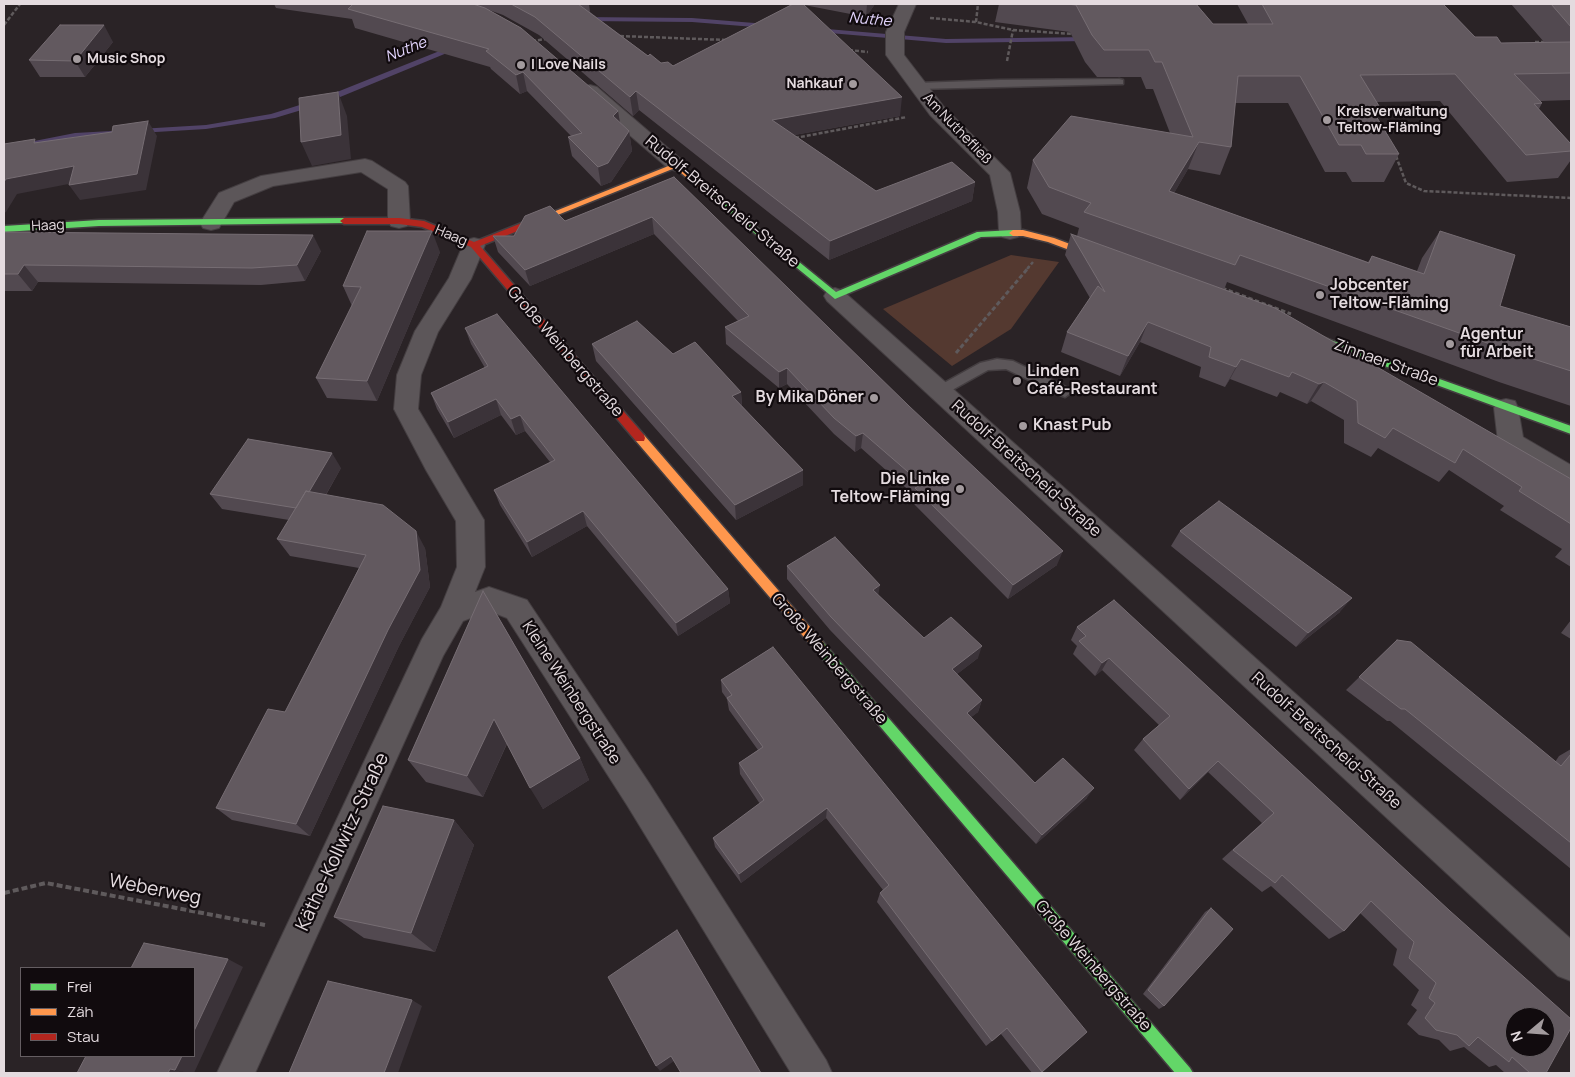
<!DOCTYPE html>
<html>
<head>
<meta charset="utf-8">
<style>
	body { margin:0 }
	#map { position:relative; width:1575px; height:1077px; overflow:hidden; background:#2a2326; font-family:Manrope,sans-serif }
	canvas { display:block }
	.frame { position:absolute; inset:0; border:5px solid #e4dbdf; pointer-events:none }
	.legend { position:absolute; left:20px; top:967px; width:175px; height:90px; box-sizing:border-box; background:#110b0e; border:1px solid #655e62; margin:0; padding:6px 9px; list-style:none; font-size:15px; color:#e4dbdf }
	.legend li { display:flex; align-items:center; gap:10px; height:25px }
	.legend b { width:25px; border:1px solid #655e62 }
	.north { position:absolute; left:1505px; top:1007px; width:50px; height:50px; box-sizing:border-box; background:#110b0e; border:1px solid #655e62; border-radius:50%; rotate:252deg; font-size:14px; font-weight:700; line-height:20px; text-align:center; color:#e4dbdf }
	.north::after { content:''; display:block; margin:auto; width:18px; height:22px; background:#a39b9e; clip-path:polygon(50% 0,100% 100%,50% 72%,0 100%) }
</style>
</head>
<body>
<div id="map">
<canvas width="1575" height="1077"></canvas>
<div class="frame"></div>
<ul class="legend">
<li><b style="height:6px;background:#63d668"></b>Frei</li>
<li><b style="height:6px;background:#ff974d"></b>Zäh</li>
<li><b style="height:6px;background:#b3261e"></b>Stau</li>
</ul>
<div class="north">N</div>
</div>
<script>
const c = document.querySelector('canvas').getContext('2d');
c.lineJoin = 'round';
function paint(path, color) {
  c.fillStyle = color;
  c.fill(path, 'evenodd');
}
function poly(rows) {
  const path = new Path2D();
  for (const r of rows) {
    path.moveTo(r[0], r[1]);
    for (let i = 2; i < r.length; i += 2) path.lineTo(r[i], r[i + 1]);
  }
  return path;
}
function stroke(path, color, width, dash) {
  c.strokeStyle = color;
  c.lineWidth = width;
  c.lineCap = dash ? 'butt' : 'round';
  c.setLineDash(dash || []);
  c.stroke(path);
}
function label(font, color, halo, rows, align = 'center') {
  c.font = font + ' Manrope,sans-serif';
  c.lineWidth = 4.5;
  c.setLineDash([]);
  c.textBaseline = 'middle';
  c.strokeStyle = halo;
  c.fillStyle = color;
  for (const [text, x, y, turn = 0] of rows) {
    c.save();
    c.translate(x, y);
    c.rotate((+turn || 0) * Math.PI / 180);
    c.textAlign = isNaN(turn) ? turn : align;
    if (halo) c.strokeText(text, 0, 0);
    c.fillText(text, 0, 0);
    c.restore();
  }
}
const green = poly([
	[1011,255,1059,262,1011,329,952,366,883,309]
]);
const stream = poly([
	[580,17,692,18,767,24,771,26,767,28,692,22,583,21,580,21,580,17],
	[815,28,946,39,1089,37,1093,39,1089,41,946,43,818,32,815,32,815,28],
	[452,46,459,48,328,102,275,118,206,129,139,133,135,131,139,129,206,125,271,114,322,98,452,46],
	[111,131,115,133,114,135,75,137,4,151,4,147,75,133,111,131]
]);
const pathFar2 = poly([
	[930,18,976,22,1013,30,1073,34],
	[976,22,978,4],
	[4,25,20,4],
	[620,36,726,40],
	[532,41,546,39],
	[1535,42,1548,42],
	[849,50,868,52],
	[1007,61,1013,30],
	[795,138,907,117],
	[1396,156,1406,183,1424,191,1571,198],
	[1027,269,1033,262]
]);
const pathFar1 = poly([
	[1222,288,1291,314],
	[956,353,1029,267]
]);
const path = poly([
	[4,893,46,883,265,925]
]);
const lane = poly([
	[1119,79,1123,80,1123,84,918,89,913,86,918,83,1000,80,1119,79],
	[997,359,1013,361,1070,389,1072,392,1065,397,1060,395,1006,369,988,370,945,394,935,394,933,391,935,388,980,363,997,359]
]);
const street = poly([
	[899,4,916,4,904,32,904,55,944,107,1010,173,1020,212,1021,232,1018,237,1010,239,1002,237,999,232,998,212,990,175,930,115,886,55,886,32,899,4],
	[590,85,597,87,683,161,686,165,683,169,676,171,669,169,583,95,581,91,583,87,590,85],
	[365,159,372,161,405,182,408,186,410,221,407,226,399,228,391,226,388,221,388,189,361,172,273,186,234,202,219,228,211,230,203,228,200,223,219,193,261,176,365,159],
	[474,238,482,240,485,245,471,279,438,332,421,375,418,409,484,520,485,567,475,592,489,587,527,600,649,783,826,1060,832,1073,791,1073,627,805,507,618,489,611,463,621,443,656,255,1073,217,1073,422,639,441,607,457,567,456,521,426,470,394,409,397,375,415,331,449,278,463,245,466,240,474,238],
	[835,288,843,291,1571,939,1571,981,1558,976,827,301,824,296,827,291,835,288],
	[1506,399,1515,401,1518,408,1523,437,1571,465,1571,487,1562,484,1502,449,1498,442,1494,408,1497,401,1506,399]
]);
const fast = poly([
	[712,191,836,292,977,232,1013,230,1017,233,1013,236,981,237,835,299,709,196,708,194,712,191],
	[344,218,348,221,347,223,99,226,4,232,4,226,99,220,344,218],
	[1308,332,1571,426,1571,434,1305,337,1303,335,1308,332],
	[819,641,823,642,1190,1068,1193,1073,1175,1073,815,650,813,646,815,642,819,641]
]);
const slow = poly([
	[676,163,715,192,715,196,709,196,675,168,545,220,539,220,538,218,676,163],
	[1023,230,1054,238,1107,258,1109,260,1104,263,1048,242,1023,236,1013,236,1009,233,1013,230,1023,230],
	[640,434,644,435,823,642,825,646,823,650,819,651,815,650,636,441,635,438,640,434]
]);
const jam = poly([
	[542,215,546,218,545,220,480,246,644,435,645,438,644,441,636,441,471,247,422,227,399,224,344,224,340,221,344,218,399,218,424,221,474,242,542,215]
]);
const wall = poly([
	[274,4,589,4,590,12,648,56,661,63,673,66,793,4,875,4,866,17,804,5,900,116,794,135,876,191,975,182,972,201,829,260,639,110,633,116,539,35,503,15,489,10,618,111,620,122,629,131,632,151,611,182,601,186,572,156,568,137,571,136,527,91,520,94,491,69,490,67,355,28,352,19,276,8],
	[999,4,1196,4,1213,24,1248,24,1237,4,1443,4,1475,37,1501,43,1544,42,1511,4,1571,4,1571,100,1540,101,1542,103,1539,109,1571,144,1571,160,1558,178,1507,182,1440,101,1377,102,1379,106,1375,115,1399,154,1384,182,1352,182,1346,172,1325,172,1288,103,1235,103,1231,147,1220,175,1188,169,1174,193,1368,262,1372,256,1417,271,1422,258,1440,231,1500,306,1571,327,1571,406,1499,382,1227,282,1224,290,1571,479,1571,567,1555,557,1562,549,1500,510,1504,506,1449,470,1439,482,1378,448,1371,457,1344,443,1344,420,1311,401,1307,404,1280,392,1277,397,1230,379,1225,387,1199,377,1201,367,1140,342,1120,376,1061,352,1067,332,1090,298,1065,255,1071,234,1077,236,1079,228,1042,214,1027,188,1033,160,1170,133,1153,89,1146,89,1141,77,1097,77,1085,62,1070,32,995,22],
	[113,42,85,77,40,77,29,60],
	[674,177,1057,565,1008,599,913,503,914,495,861,448,855,452,834,434,787,384,779,388,726,344,725,327,738,321,654,234,530,286,498,252,493,236,514,236,565,221],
	[4,232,321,251,305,281,261,285,38,282,32,291,4,291],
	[440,252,377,401,327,398,316,378,352,306,343,286],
	[465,328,728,589,730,603,678,636,587,526,532,557,500,505,494,490,550,462,525,431,516,435,501,415,454,438,437,409,431,393,485,368,471,344],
	[592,344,673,354,741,392,742,406,803,470,803,485,736,520,596,361],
	[341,468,326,495,425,548,430,587,399,646,310,836,232,820,216,808,285,712,359,568,290,556,277,539,289,520,222,509,210,494],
	[1180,531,1340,612,1296,647,1171,546],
	[787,566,879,596,924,638,978,658,957,674,982,700,978,712,971,717,1035,783,1087,798,1036,844,830,630,787,579],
	[483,591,580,758,589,780,543,809,507,744,483,797,426,782,408,760],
	[1114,600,1546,1073,1505,1073,1496,1065,1489,1067,1464,1047,1450,1051,1439,1040,1419,1035,1407,1024,1417,1010,1411,1005,1419,990,1393,965,1397,949,1360,913,1344,931,1329,939,1271,886,1262,892,1222,859,1262,823,1208,772,1180,800,1134,750,1143,739,1159,725,1102,670,1095,676,1073,654,1077,646,1071,640,1077,627],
	[1571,620,1571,639,1561,633],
	[1397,640,1555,762,1559,756,1571,749,1571,869,1390,721,1387,721,1346,690],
	[773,647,1042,1072,1040,1073,1032,1073,1001,1034,986,1046,877,902,880,893,883,890,826,818,741,883,715,847,713,838,760,804,740,774,739,763,758,750,729,710,727,699,722,692,721,680],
	[454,820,474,845,435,952,364,938,334,917],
	[1211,908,1164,1006,1159,1009,1143,994,1205,912]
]);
const shadedWall = poly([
	[867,4,875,4,866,17],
	[104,25,113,42,85,77,75,61],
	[523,72,527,91,520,94,516,75],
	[636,91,639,110,633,116,630,97],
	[338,92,347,116,351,159,312,166,301,142],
	[902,97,900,116,772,139,772,120],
	[618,111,621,130,613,116],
	[148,121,157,136,146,190,80,200,69,185],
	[629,131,632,151,611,182,601,186,598,167],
	[1199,142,1188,169,1159,219,1169,191],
	[74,166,84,181,17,194,6,212,4,213,4,182,6,179],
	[975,182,972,201,829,260,830,241],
	[652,217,654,234,530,286,525,270],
	[432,231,440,252,377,401,367,381],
	[313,235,321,251,305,281,297,265],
	[24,265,38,282,32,291,18,274],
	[1148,322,1140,342,1120,376,1128,356],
	[1241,359,1230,379,1225,387,1236,367],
	[787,368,787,384,779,388,779,372],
	[1324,382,1311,401,1307,404,1319,384],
	[741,392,742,408,732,396],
	[496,399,501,415,454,438,448,422],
	[520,415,525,431,516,435,511,419],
	[863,433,861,448,855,452,856,436],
	[332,453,341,468,309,524,299,509],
	[803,470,803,485,736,520,735,505],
	[583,511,587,526,532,557,527,542],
	[416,531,425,548,430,587,399,646,310,836,296,824],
	[1063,551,1057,565,1008,599,1013,585],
	[880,585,878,597,873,590],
	[728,589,730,603,678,636,676,623],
	[1352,598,1340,612,1296,647,1308,633],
	[982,646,978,658,948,681,952,669],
	[1109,658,1102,670,1095,676,1102,663],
	[982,700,978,712,963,724,967,713],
	[494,719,507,743,483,797,467,776],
	[580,758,589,780,543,809,530,788],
	[1218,761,1208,772,1180,800,1189,789],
	[1094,788,1087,798,1036,844,1042,835],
	[827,808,826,818,741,883,739,874],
	[454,820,474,845,435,952,411,933],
	[228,959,243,967,194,1073,188,1073,175,1070,182,1056,194,1056,194,1031],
	[412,1000,422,1006,398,1073,384,1073],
	[671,1056,674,1061,660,1071,656,1066],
	[170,1069,187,1073,168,1073]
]);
const building = poly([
	[353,4,473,4,485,8,521,28,618,111,613,116,629,131,608,163,598,167,568,137,582,133,523,72,516,75,486,51,489,49,348,9,353,4],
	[511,4,578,4,648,56,650,54,661,63,668,62,673,66,793,4,803,4,902,97,772,120,876,191,952,162,975,182,830,241,636,91,630,97,535,17,511,4],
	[1066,4,1196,4,1213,24,1273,24,1262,4,1443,4,1475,37,1497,37,1501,43,1571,42,1571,73,1514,74,1542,103,1534,104,1571,144,1571,151,1526,155,1455,74,1360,75,1379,106,1370,106,1399,154,1366,154,1361,145,1339,145,1300,76,1238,76,1231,147,1199,142,1169,191,1369,263,1372,256,1424,274,1440,231,1515,255,1500,306,1571,327,1571,371,1521,355,1240,255,1235,265,1084,212,1091,203,1049,187,1033,160,1071,116,1193,137,1162,62,1155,62,1149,50,1104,50,1092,35,1076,5,1066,4],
	[1551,4,1571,4,1571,27,1551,4],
	[60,25,104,25,75,61,29,60,60,25],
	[338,92,341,135,301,142,299,98,338,92],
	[148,121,137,174,69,185,74,166,6,179,4,182,4,144,35,139,34,143,112,132,113,126,148,121],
	[674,177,909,406,1063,551,1013,585,915,488,922,484,863,433,856,436,834,418,787,368,779,372,725,327,749,316,652,217,525,270,493,236,514,236,525,216,550,206,565,221,674,177],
	[367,231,432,231,367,381,316,378,361,287,343,286,367,231],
	[4,232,313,235,297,265,252,268,24,265,18,274,4,274,4,232],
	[1071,234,1275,308,1571,479,1571,524,1519,491,1522,487,1463,449,1455,463,1393,428,1385,438,1358,423,1357,401,1324,382,1319,384,1292,372,1289,377,1241,359,1236,367,1209,357,1211,347,1148,322,1128,356,1067,332,1098,286,1105,292,1071,234],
	[497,314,728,589,676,623,583,511,527,542,494,490,555,460,520,415,511,419,496,399,448,422,431,393,488,366,465,328,497,314],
	[637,321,673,354,695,342,741,392,732,396,803,470,735,505,592,344,637,321],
	[248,439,332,453,309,492,306,491,296,508,210,494,248,439],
	[306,491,383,505,416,531,420,570,388,630,296,824,216,808,268,709,285,712,366,555,277,539,306,491],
	[1219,501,1352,598,1308,633,1180,531,1219,501],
	[835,537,880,585,873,590,924,638,951,617,982,646,952,669,982,700,967,713,1035,783,1063,758,1094,788,1042,835,831,617,787,566,835,537],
	[483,591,580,758,530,788,494,719,467,776,408,760,483,591],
	[1114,600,1450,911,1571,1019,1571,1028,1546,1073,1530,1073,1512,1057,1509,1062,1478,1037,1469,1046,1457,1035,1436,1030,1425,1018,1435,1003,1429,998,1436,983,1409,958,1414,942,1371,901,1344,931,1282,875,1275,883,1233,850,1274,813,1218,761,1189,789,1143,739,1170,716,1109,658,1102,663,1079,641,1086,636,1077,627,1114,600],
	[1515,1017,1545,1017,1545,1047,1515,1047,1515,1017],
	[1397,640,1411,642,1561,766,1571,754,1571,843,1405,709,1401,709,1359,677,1397,640],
	[773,647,1087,1032,1042,1072,1007,1028,992,1041,880,893,889,885,827,808,739,874,713,838,764,800,739,763,763,747,727,698,732,695,721,680,773,647],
	[383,806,454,820,411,933,334,917,383,806],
	[1211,908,1233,929,1164,1006,1148,990,1211,908],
	[677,930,761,1073,681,1073,671,1056,656,1066,608,977,677,930],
	[144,943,228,959,194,1031,194,968,131,968,144,943],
	[328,981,412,1000,384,1073,289,1073,328,981],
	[86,1056,182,1056,175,1070,170,1069,168,1073,77,1073,86,1056]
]);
const markers = [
	[77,59,5,"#a39b9e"],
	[521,65,5,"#a39b9e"],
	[853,84,5,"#a39b9e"],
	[1327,120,5,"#a39b9e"],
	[1320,295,5,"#a39b9e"],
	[1450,344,5,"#a39b9e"],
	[1017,381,5,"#a39b9e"],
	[874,398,5,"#a39b9e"],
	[1023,426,5,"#a39b9e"],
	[960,489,5,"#a39b9e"]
];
const farPoinames = [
	["Music Shop",87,59],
	["I Love Nails",531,65],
	["Nahkauf",843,84,"right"],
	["Kreisverwaltung",1337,112],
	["Teltow-Fläming",1337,128]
];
const farStreetnames = [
	["Am Nuthefließ",957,129,46],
	["Haag",48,226,-3],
	["Haag",451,236,23]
];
const farWaternames = [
	["Nuthe",870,20,5],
	["Nuthe",406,50,-22]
];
const streetNames = [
	["Rudolf-Breitscheid-Straße",722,202,40],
	["Große Weinbergstraße",565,352,49],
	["Zinnaer Straße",1386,363,20],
	["Rudolf-Breitscheid-Straße",1026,469,42],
	["Große Weinbergstraße",829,659,49],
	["Kleine Weinbergstraße",571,693,57],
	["Rudolf-Breitscheid-Straße",1326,741,42],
	["Große Weinbergstraße",1093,966,49]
];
const poiNames = [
	["Jobcenter",1330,286],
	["Teltow-Fläming",1330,304],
	["Agentur",1460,335],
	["für Arbeit",1460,353],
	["Linden",1027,372],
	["Café-Restaurant",1027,390],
	["By Mika Döner",864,398,"right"],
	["Knast Pub",1033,426],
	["Die Linke",950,480,"right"],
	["Teltow-Fläming",950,498,"right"]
];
const nearStreetnames = [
	["Käthe-Kollwitz-Straße",343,842,-65],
	["Weberweg",155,890,11]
];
paint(green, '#543930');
paint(stream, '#514367');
stroke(lane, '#443e41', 3);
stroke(street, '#443e41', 2);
stroke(fast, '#443e41', 3);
stroke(slow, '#443e41', 3);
stroke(jam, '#443e41', 3);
stroke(pathFar2, '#5f5a5c', 2.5, [4, 2]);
stroke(pathFar1, '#5f5a5c', 3, [4.5, 2.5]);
stroke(path, '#5f5a5c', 4, [6, 3]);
paint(lane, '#5c5659');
paint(street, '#5c5659');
paint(fast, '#63d668');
paint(slow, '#ff974d');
paint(jam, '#b3261e');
paint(wall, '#524950');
paint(shadedWall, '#3b3339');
paint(building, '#62595f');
stroke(building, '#766d73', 1);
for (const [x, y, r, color] of markers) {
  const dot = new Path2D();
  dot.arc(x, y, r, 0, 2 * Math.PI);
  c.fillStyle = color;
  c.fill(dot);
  stroke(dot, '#110b0e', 2);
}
label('bold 14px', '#e4dbdf', '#110b0e', farPoinames, 'left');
label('14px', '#e4dbdf', '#110b0e', farStreetnames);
label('italic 15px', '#e2d4fd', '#110b0e', farWaternames);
label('16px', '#e4dbdf', '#110b0e', streetNames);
label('bold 16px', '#e4dbdf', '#110b0e', poiNames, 'left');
label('19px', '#e4dbdf', '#110b0e', nearStreetnames);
</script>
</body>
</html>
